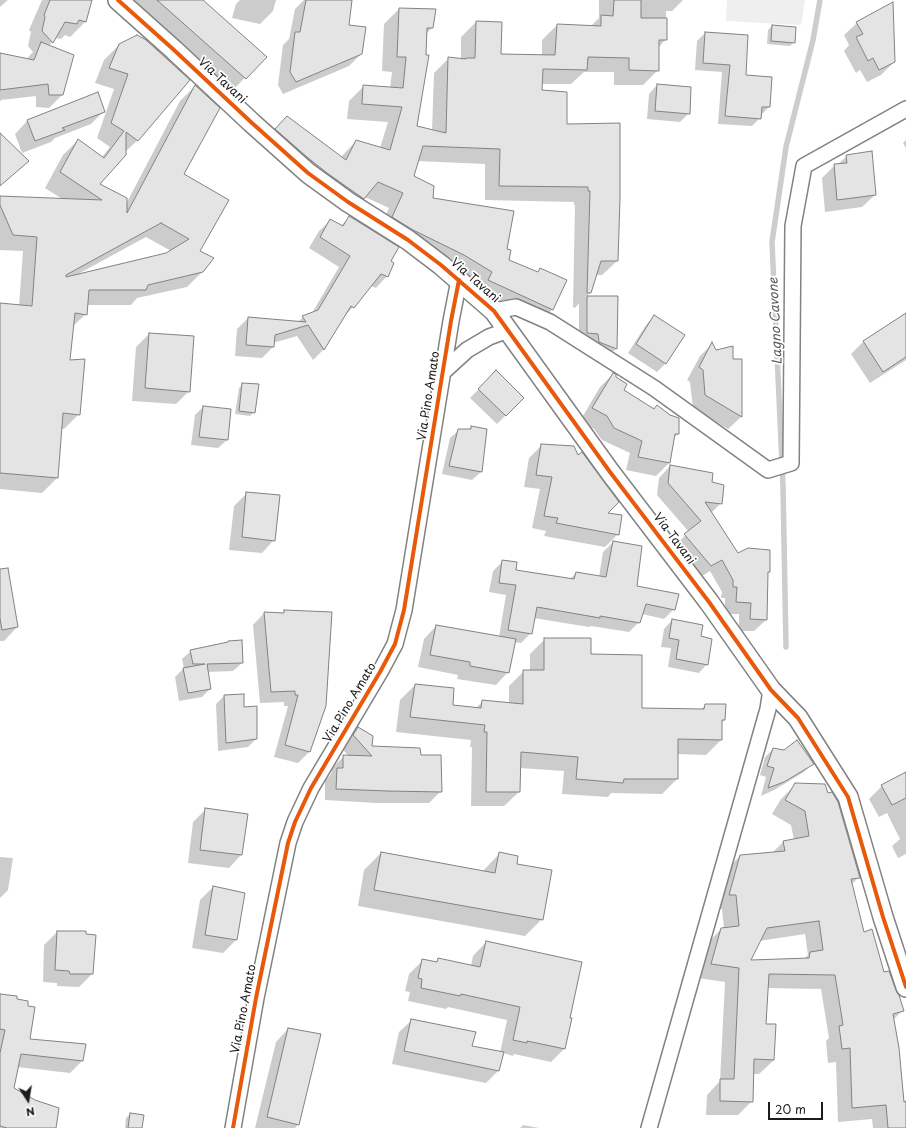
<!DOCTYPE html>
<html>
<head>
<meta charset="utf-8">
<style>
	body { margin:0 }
	#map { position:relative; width:906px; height:1128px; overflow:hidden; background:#fff; font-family:"Playpen Sans",sans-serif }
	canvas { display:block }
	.north { position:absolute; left:8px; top:1080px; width:40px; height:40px; -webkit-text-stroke:3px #fff; paint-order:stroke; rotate:168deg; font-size:11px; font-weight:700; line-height:16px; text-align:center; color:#1c1c1c }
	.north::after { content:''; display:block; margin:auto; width:14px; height:18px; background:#1c1c1c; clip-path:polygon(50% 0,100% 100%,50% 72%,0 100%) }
	.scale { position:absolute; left:768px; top:1102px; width:55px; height:18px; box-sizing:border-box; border:2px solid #1c1c1c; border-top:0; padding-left:5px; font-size:12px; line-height:14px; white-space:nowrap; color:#1c1c1c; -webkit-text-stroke:3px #fff; paint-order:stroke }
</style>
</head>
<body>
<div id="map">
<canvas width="906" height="1128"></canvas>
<div class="north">N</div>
<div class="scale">20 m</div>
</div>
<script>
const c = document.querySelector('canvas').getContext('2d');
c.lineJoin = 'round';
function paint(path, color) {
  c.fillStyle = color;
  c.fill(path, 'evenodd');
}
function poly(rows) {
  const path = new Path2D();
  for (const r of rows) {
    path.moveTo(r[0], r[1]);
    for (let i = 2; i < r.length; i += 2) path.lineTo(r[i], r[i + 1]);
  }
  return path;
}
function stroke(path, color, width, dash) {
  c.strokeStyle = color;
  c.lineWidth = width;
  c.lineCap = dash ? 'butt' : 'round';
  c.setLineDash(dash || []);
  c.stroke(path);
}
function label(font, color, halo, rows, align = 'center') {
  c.font = font + ' "Playpen Sans",sans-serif';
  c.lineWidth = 3.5;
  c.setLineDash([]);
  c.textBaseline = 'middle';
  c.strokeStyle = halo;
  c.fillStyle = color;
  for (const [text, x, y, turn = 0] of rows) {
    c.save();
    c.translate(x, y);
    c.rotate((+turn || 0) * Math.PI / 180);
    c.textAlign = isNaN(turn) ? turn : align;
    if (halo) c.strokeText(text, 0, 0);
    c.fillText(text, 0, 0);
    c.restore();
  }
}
const green = poly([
	[727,0,805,0,801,25,726,21]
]);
const shadow = poly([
	[0,0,8,0,0,7],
	[42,0,91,0,85,22,70,37,65,35,61,39,55,38,49,46,62,95,49,108,36,107,36,96,1,100,0,102,0,54,27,60,29,56,33,52,28,46,31,32,29,30],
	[131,0,202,0,265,57,232,91],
	[240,0,276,0,273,11,260,24,232,18,236,4],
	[304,0,351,0,348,26,362,53,349,66,283,94,278,85,283,45,289,39,295,9],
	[599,0,683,0,672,11,666,11,666,39,658,48,658,70,643,85,614,85,614,72,584,72,571,84,541,84,540,90,566,125,617,261,602,275,595,275,590,293,585,297,617,297,616,349,607,357,579,341,579,303,575,308,573,307,575,205,574,205,574,202,485,200,485,164,417,161,413,177,432,199,506,249,508,260,537,273,541,269,565,280,552,310,537,324,474,295,478,287,378,232,389,208,365,197,349,213,312,187,292,172,261,144,287,117,341,157,356,141,380,148,388,122,347,119,349,101,364,86,390,88,392,72,382,71,384,24,399,9,432,28,426,34,416,127,432,131,434,73,449,58,461,59,461,37,476,22,500,55,542,56,542,40,557,25,591,26,599,18],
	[857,23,894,62,881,75,867,82,860,70,856,73,844,51,849,45,844,35],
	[772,26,794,42,790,46,767,44,768,30],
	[705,33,745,76,769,107,761,115,760,118,752,126,718,124,722,72,695,70,697,41],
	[137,36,138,140,125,152,99,185,126,204,180,101,195,86,183,175,199,251,202,272,187,287,137,298,131,305,86,305,86,314,72,327,69,361,79,414,64,429,61,429,57,478,42,493,0,489,0,304,19,306,23,251,0,250,0,197,64,200,45,188,63,155,78,140,102,157,110,147,97,138,114,89,95,83,104,60,119,45],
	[146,237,171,251,167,254,78,274],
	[657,85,689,113,680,122,647,119,649,94],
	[104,111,91,124,55,138,51,142,22,153,15,134,27,121],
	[906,140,906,148,903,143],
	[847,156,875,195,862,207,825,212,822,178,835,165,837,165],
	[349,217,390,261,387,276,376,288,371,286,353,307,342,319,324,349,313,360,297,336,273,343,273,347,262,358,235,356,237,329,248,318,298,322,303,317,312,313,339,267,309,248,319,231,331,220,341,226],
	[906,314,906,360,870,383,851,354,864,341],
	[654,316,684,335,665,364,657,372,628,353,646,325],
	[149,334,189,391,176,404,132,401,136,347],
	[712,344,715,352,732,361,741,360,741,417,728,429,693,408,690,382,687,380,700,356],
	[496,372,523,398,497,424,470,398],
	[613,374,622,390,653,410,678,434,673,438,669,463,656,476,626,470,630,453,602,440,594,429,580,421,600,387],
	[243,384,254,412,250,416,235,414,239,388],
	[203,407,230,410,227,440,218,448,191,445,195,415],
	[471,427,481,472,472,480,442,474,450,438,459,430,468,430],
	[542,445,606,513,618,534,605,547,544,536,546,531,532,528,540,489,524,487,529,458],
	[670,466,711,483,721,503,711,513,737,554,769,572,767,574,766,620,754,631,739,631,739,614,725,614,725,598,721,598,722,592,710,571,699,578,673,547,689,532,657,495,659,478],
	[247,493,274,540,262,553,229,550,234,506],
	[613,542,636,587,674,609,664,619,642,614,639,622,629,632,591,626,589,627,534,618,531,633,521,643,514,642,508,672,496,685,457,679,458,675,418,667,424,639,436,626,499,637,506,595,489,592,493,571,503,561,515,571,570,579,576,573,599,577,603,552],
	[0,580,17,627,4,641,0,641],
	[285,611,309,752,298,763,274,757,288,706,284,706,284,702,260,703,253,625,264,613,282,614],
	[672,620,699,637,707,664,699,673,668,667,671,648,661,647,664,629],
	[545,639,590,655,641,709,701,710,705,705,724,720,721,723,721,740,706,755,677,754,677,779,662,794,611,793,608,797,562,794,564,771,520,768,519,792,504,806,471,806,472,747,470,747,471,740,396,732,400,700,415,685,452,706,475,709,483,701,509,704,509,686,524,671,530,671,530,654],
	[191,651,242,663,233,671,207,672,210,689,202,697,179,701,175,677,184,668,182,659],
	[224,696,243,708,256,739,248,747,218,751,216,704],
	[358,728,371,747,420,756,441,791,429,803,376,803,325,800,325,781,331,774,332,768,344,756,349,756,341,748,346,740],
	[773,749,812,764,804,772,774,790,761,796,766,777,760,775,765,757],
	[906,773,906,854,898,858,892,846,900,839,887,813,879,817,869,799,882,786],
	[796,784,859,877,851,885,864,933,903,1010,893,1020,903,1103,906,1102,906,1128,873,1128,872,1119,838,1122,836,1062,828,1063,826,1041,829,1038,821,989,767,988,765,1025,774,1060,759,1074,753,1074,752,1101,738,1115,706,1115,707,1095,720,1081,725,982,698,978,707,944,721,929,724,929,722,909,716,909,726,870,740,856,772,853,783,842,794,840,791,825,772,814,781,799],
	[805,934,808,955,804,959,750,961,759,941],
	[205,810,246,815,241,855,229,868,188,863,193,822],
	[381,853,482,872,499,854,516,865,542,919,525,936,358,906,364,870],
	[0,857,13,858,8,890,0,898],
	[213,887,236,940,223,953,192,948,200,900],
	[57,932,92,974,79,987,57,986,57,983,43,982,44,945],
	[486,942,569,1018,571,1019,564,1049,551,1062,514,1054,513,1056,503,1053,498,1071,486,1083,392,1064,399,1032,412,1020,471,1047,500,1053,507,1020,448,1007,446,1009,408,1001,410,992,405,991,409,974,422,961,435,963,438,960,471,966,473,956],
	[0,1014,29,1040,82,1061,70,1073,17,1067,13,1089,55,1128,0,1128],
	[288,1029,299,1124,295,1128,255,1128,276,1042],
	[130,1114,141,1128,125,1128,126,1118],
	[523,1125,539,1128,520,1128]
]);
const stream = poly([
	[786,647,783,486,772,242,786,147,813,40,820,0]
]);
const building = poly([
	[50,0,92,0,86,22,79,20,77,24,65,22,53,43,42,31,45,17,44,15,50,0],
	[157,0,203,0,267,57,246,79,157,0],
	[306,0,352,0,349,25,366,27,362,54,296,82,290,72,295,32,300,32,306,0],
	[614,0,641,0,641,18,667,18,667,40,659,40,659,71,629,70,629,58,588,57,587,70,543,69,542,90,567,92,567,124,620,123,620,198,618,261,601,261,591,293,587,293,590,191,588,191,588,187,499,186,500,149,423,146,414,176,434,186,433,198,514,211,507,249,511,250,509,260,538,272,540,268,567,280,553,310,488,280,492,272,464,255,413,230,392,217,403,193,378,182,364,199,327,173,307,157,275,129,287,116,346,160,356,140,390,150,402,107,362,104,363,85,403,88,406,57,397,57,399,8,436,9,433,28,427,28,426,55,429,55,417,126,446,133,448,57,466,59,466,58,475,58,476,21,502,22,501,54,555,55,557,24,601,26,601,15,613,16,614,0],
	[893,2,895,62,879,70,873,58,868,61,856,37,863,34,856,22,893,2],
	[772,25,796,27,795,43,771,41,772,25],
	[705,32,748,35,746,75,772,77,770,107,762,107,761,119,725,116,730,65,703,63,705,32],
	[137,35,146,40,190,80,138,141,126,132,126,155,100,184,127,198,127,213,195,85,220,108,184,174,229,200,200,251,214,258,203,272,148,285,146,290,89,290,87,315,75,313,70,360,85,359,80,415,63,413,58,478,0,473,0,303,32,306,37,237,13,235,0,205,0,196,102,200,60,172,78,139,104,158,124,131,111,123,128,74,109,68,119,44,137,35],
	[161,223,189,239,166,253,66,277,66,275,161,223],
	[41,42,74,55,63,95,49,95,48,84,0,90,0,53,34,60,41,42],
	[657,84,691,87,690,114,655,111,657,84],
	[98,92,105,112,62,128,65,130,35,141,27,120,98,92],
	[0,133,29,161,0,186,0,133],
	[872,151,876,195,837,200,834,164,847,163,846,155,872,151],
	[349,216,399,247,391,261,394,263,388,277,381,274,354,308,351,306,324,350,308,325,275,335,274,347,246,345,248,317,306,322,302,316,318,310,350,256,320,237,330,219,343,226,349,216],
	[587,296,618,296,617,349,599,342,598,334,587,333,587,296],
	[906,313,906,357,883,372,863,341,906,313],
	[654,315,685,335,666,364,636,344,654,315],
	[149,333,194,336,190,392,145,388,149,333],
	[712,342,716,350,733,346,733,359,742,359,742,417,705,395,703,370,699,367,712,342],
	[496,370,524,398,506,416,478,389,496,370],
	[613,373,616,374,616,377,627,384,624,390,654,409,657,405,670,415,679,418,679,434,675,434,670,463,638,457,642,441,614,428,607,416,592,408,613,373],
	[242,383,259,384,255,413,239,411,242,383],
	[203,406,231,409,228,440,199,437,203,406],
	[471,426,487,429,482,472,449,466,458,429,471,429,471,426],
	[541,444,574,446,578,455,582,452,619,502,608,513,622,515,619,535,556,523,558,518,544,516,552,477,536,475,541,444],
	[670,465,713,473,712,482,724,485,722,504,705,502,738,553,748,548,770,550,770,572,768,572,767,620,750,619,751,603,736,602,737,587,733,587,733,580,722,560,711,566,684,534,701,521,668,483,670,465],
	[246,492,280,495,275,541,242,537,246,492],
	[613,541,642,546,637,586,679,594,675,610,646,604,640,623,600,616,600,618,537,607,532,634,508,630,516,585,499,583,502,560,517,562,516,570,574,579,576,572,606,577,613,541],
	[8,568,18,627,2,630,0,618,0,569,8,568],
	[284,610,332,612,326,706,310,752,285,745,298,695,295,695,295,691,271,692,264,612,284,613,284,610],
	[672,619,703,625,701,636,712,639,708,665,676,659,679,640,669,638,672,619],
	[436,625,516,639,509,673,470,666,470,662,430,655,436,625],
	[544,638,591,638,591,654,642,655,642,708,704,709,705,704,726,704,725,720,722,720,722,740,678,739,678,779,624,779,623,783,576,779,578,757,521,752,520,792,486,792,487,732,484,732,485,725,410,717,415,684,454,688,453,705,481,708,482,700,523,704,523,670,544,670,544,638],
	[242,640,243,663,207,664,211,689,188,693,183,668,205,664,193,664,190,650,228,642,228,641,242,640],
	[244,694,244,707,257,706,257,739,226,743,224,695,244,694],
	[358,727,373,736,372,746,420,748,421,755,441,755,442,792,388,791,336,789,337,768,343,768,343,755,372,756,353,735,358,727],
	[797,740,814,764,784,782,768,788,774,768,767,766,773,748,784,750,797,740],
	[906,772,906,798,892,805,881,785,906,772],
	[795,783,825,784,828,793,832,792,838,802,860,878,851,879,864,932,872,929,884,972,889,971,896,990,899,995,904,1011,893,1014,899,1048,904,1102,906,1101,906,1128,888,1128,886,1105,852,1108,850,1048,842,1049,839,1026,843,1025,835,975,769,974,766,1024,776,1024,774,1060,754,1059,753,1102,720,1101,720,1079,734,1079,739,968,711,964,721,928,739,926,736,895,729,895,740,855,785,851,783,841,809,836,805,811,785,800,795,783],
	[819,921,823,950,810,952,809,958,751,960,767,928,819,921],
	[205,808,248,814,242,855,200,850,205,808],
	[381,852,495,873,499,852,518,856,517,864,552,870,543,920,374,890,381,852],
	[213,886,245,893,237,940,205,935,213,886],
	[57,931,86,931,86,934,96,935,93,974,70,974,69,971,55,970,57,931],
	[486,941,582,962,570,1018,572,1018,565,1049,527,1041,527,1043,513,1040,520,1007,461,994,460,996,421,988,422,979,418,978,422,959,437,962,438,958,480,967,486,941],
	[0,994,17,996,17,999,28,1001,28,1006,35,1007,30,1039,86,1044,83,1061,21,1054,14,1088,35,1100,59,1108,56,1128,7,1128,0,1126,0,1053,5,1030,0,1029,0,994],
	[411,1019,476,1032,472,1046,504,1052,499,1071,404,1051,411,1019],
	[288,1028,321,1034,299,1125,267,1117,288,1028],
	[130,1113,144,1115,142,1128,128,1128,130,1113]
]);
const minor = poly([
	[494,311,516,307,550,322,654,388,768,470,791,463,793,226,804,166,906,109],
	[443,372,467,350,489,337,508,330],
	[233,1128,256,998,288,843,295,822,311,788,380,672,395,644,404,610,451,321,459,280],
	[649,1128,768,709,771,690]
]);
const tertiary = poly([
	[118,0,174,50,252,123,308,173,348,202,408,240,441,265,494,311,610,472,709,602,771,690,798,718,848,797,883,917,906,987]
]);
const cycleway = poly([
	[118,0,174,50,252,123,308,173,348,202,408,240,441,265,494,311,610,472,709,602,771,690,798,718,848,797,883,917,906,987],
	[233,1128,256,998,288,843,295,822,311,788,380,672,395,644,404,610,451,321,459,280]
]);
const streetNames = [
	["Via Tavani",222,81,43],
	["Via Tavani",475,281,41],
	["Via Pino Amato",429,396,-81],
	["Via Tavani",674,539,53],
	["Via Pino Amato",350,703,-59],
	["Via Pino Amato",244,1009,-79]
];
const waterNames = [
	["Lagno Cavone",776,321,-93]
];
paint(green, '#efefef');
paint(shadow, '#0003');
stroke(stream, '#cdcdcd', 5.5);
paint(building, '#e4e4e4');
stroke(building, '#828282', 1);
stroke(minor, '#828282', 18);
stroke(tertiary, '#828282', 22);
stroke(minor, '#fff', 15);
stroke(tertiary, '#fff', 19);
stroke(cycleway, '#e8590c', 4);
label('12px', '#1c1c1c', '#fff', streetNames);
label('italic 13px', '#5a5a5a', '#fff', waterNames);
</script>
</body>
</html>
